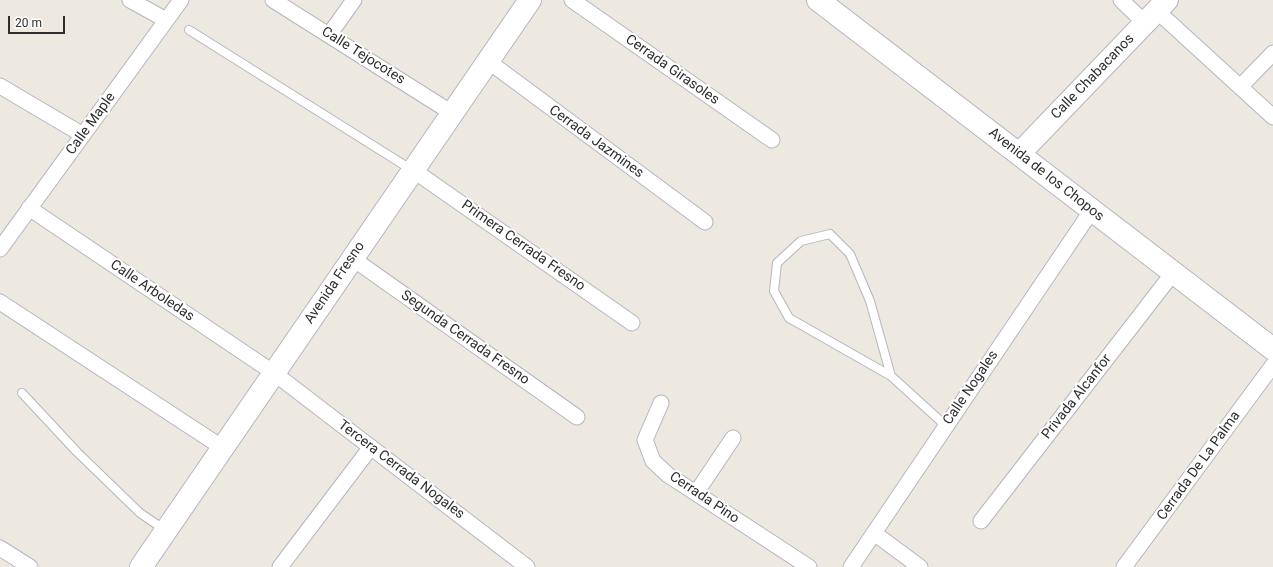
<!DOCTYPE html>
<html>
<head>
<meta charset="utf-8">
<style>
	body { margin:0 }
	#map { position:relative; width:1273px; height:567px; overflow:hidden; background:#eee9e0; font-family:Roboto,sans-serif }
	canvas { display:block }
	.scale { position:absolute; left:8px; top:16px; width:57px; height:18px; box-sizing:border-box; border:2px solid #2d2d2d; border-top:0; padding-left:5px; font-size:12px; line-height:14px; white-space:nowrap; color:#2d2d2d; -webkit-text-stroke:3px #fff; paint-order:stroke }
</style>
</head>
<body>
<div id="map">
<canvas width="1273" height="567"></canvas>
<div class="scale">20 m</div>
</div>
<script>
const c = document.querySelector('canvas').getContext('2d');
c.lineJoin = 'round';
function poly(rows) {
  const path = new Path2D();
  for (const r of rows) {
    path.moveTo(r[0], r[1]);
    for (let i = 2; i < r.length; i += 2) path.lineTo(r[i], r[i + 1]);
  }
  return path;
}
function stroke(path, color, width, dash) {
  c.strokeStyle = color;
  c.lineWidth = width;
  c.lineCap = dash ? 'butt' : 'round';
  c.setLineDash(dash || []);
  c.stroke(path);
}
function label(font, color, halo, rows, align = 'center') {
  c.font = font + ' Roboto,sans-serif';
  c.lineWidth = 4;
  c.setLineDash([]);
  c.textBaseline = 'middle';
  c.strokeStyle = halo;
  c.fillStyle = color;
  for (const [text, x, y, turn = 0] of rows) {
    c.save();
    c.translate(x, y);
    c.rotate((+turn || 0) * Math.PI / 180);
    c.textAlign = isNaN(turn) ? turn : align;
    if (halo) c.strokeText(text, 0, 0);
    c.fillText(text, 0, 0);
    c.restore();
  }
}
const lane = poly([
	[189,30,412,170],
	[891,376,870,301,850,254,830,234,801,241,777,263,774,291,789,318,891,376,946,426],
	[22,393,77,452,140,513,165,530]
]);
const street = poly([
	[130,0,166,20],
	[273,0,452,113],
	[572,0,772,140],
	[1121,0,1145,23],
	[1157,11,1273,117],
	[329,35,354,0],
	[488,61,705,222],
	[0,86,83,135],
	[1240,87,1273,53],
	[413,170,632,323],
	[29,208,274,373,527,567],
	[0,249,181,0],
	[352,258,577,417],
	[0,302,223,448],
	[661,403,645,440,653,461,668,475,809,567],
	[696,493,733,438],
	[981,521,1173,273],
	[874,533,920,567],
	[0,548,30,567],
	[280,567,371,447],
	[851,567,1092,210],
	[1124,567,1273,365]
]);
const secondary = poly([
	[818,0,1273,349],
	[1019,154,1167,0],
	[141,567,530,0]
]);
const streetNames = [
	["Calle Tejocotes",363,56,32],
	["Cerrada Girasoles",672,70,35],
	["Calle Chabacanos",1093,77,-46],
	["Calle Maple",91,124,-54],
	["Cerrada Jazmines",596,142,36],
	["Avenida de los Chopos",1046,175,38],
	["Primera Cerrada Fresno",523,246,35],
	["Avenida Fresno",335,283,-56],
	["Calle Arboledas",152,291,34],
	["Segunda Cerrada Fresno",465,338,35],
	["Calle Nogales",971,388,-56],
	["Privada Alcanfor",1077,397,-52],
	["Cerrada De La Palma",1199,466,-54],
	["Tercera Cerrada Nogales",401,470,37],
	["Cerrada Pino",704,498,34]
];
stroke(lane, '#b3b5c0', 10);
stroke(street, '#b3b5c0', 17);
stroke(secondary, '#b3b5c0', 24);
stroke(lane, '#fff', 8);
stroke(street, '#fff', 15);
stroke(secondary, '#fff', 22);
label('14px', '#2d2d2d', '#fff', streetNames);
</script>
</body>
</html>
